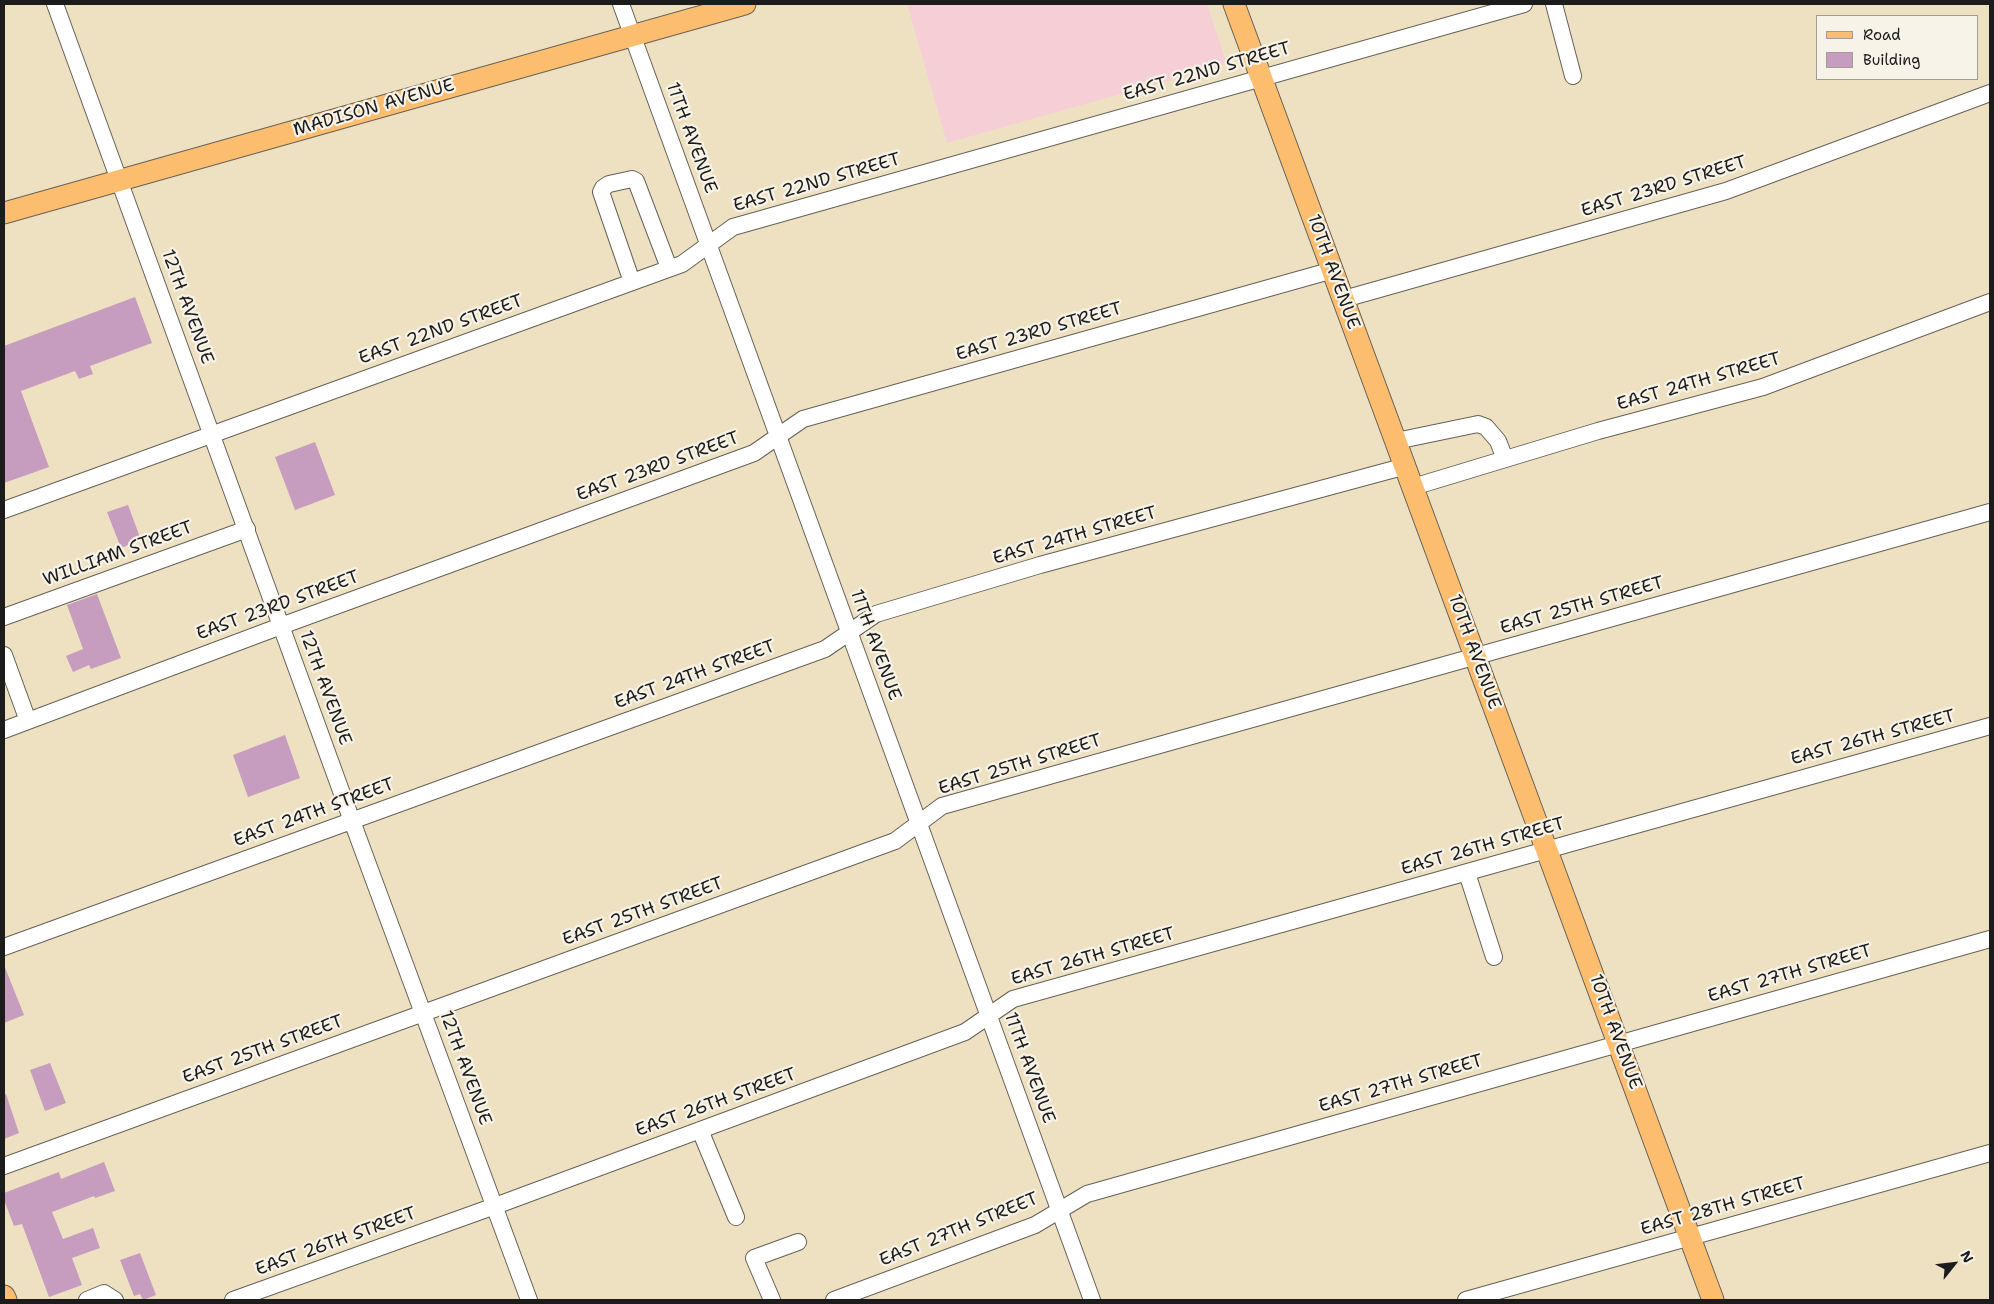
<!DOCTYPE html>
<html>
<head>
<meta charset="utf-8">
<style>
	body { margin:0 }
	#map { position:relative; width:1994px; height:1304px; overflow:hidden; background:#eee1c2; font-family:"Shantell Sans",sans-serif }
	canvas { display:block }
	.frame { position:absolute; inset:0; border:5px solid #1c1c1c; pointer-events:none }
	.legend { position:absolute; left:1816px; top:15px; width:162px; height:65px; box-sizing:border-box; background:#f7f3e8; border:1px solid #9f9d96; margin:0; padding:6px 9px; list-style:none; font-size:15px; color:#1c1c1c }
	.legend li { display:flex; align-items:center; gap:10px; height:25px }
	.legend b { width:25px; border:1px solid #9f9d96 }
	.north { position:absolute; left:1929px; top:1239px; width:50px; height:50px; -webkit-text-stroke:4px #f7f3e8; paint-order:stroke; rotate:61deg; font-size:14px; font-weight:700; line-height:20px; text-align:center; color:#1c1c1c }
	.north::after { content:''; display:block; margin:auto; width:18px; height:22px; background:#1c1c1c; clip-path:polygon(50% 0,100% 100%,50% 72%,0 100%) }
</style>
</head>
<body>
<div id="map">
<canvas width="1994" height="1304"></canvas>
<div class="frame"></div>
<ul class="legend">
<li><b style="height:6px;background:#fcbd6f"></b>Road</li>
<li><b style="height:14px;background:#c69cbf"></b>Building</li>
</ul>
<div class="north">N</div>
</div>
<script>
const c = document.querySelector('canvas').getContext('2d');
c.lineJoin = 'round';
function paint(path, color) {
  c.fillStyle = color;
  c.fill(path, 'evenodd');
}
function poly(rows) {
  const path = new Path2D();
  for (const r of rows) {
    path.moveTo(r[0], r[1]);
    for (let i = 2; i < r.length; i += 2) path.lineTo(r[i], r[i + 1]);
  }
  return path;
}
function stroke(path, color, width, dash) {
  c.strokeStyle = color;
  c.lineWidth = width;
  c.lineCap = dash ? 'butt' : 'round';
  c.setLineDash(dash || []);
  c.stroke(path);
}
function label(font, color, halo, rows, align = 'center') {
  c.font = font + ' "Shantell Sans",sans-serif';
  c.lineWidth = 4.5;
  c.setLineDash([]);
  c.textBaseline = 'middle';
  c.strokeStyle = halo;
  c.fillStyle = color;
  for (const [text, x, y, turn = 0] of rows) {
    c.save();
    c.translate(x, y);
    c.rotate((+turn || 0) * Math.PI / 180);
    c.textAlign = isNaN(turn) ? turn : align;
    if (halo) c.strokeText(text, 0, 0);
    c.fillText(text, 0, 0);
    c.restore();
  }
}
const built = poly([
	[907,4,1207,4,1227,64,947,143]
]);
const building = poly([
	[135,297,152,343,90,366,93,374,79,379,75,371,21,391,49,467,4,483,4,346],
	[315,442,335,495,295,510,275,457],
	[128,505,141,540,121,548,107,512],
	[97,594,121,658,91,669,89,665,73,672,66,656,83,649,67,605],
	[285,735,300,778,248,797,233,755],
	[4,965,24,1015,4,1023],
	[50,1063,66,1103,45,1111,30,1070],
	[6,1094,19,1133,4,1139,4,1095],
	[104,1162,115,1191,95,1198,94,1196,52,1212,63,1239,93,1228,100,1248,72,1258,82,1285,49,1297,22,1224,14,1226,4,1200,4,1193,59,1172,61,1179],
	[140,1253,156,1295,143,1300,140,1294,134,1296,120,1260]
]);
const minor = poly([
	[55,4,352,821,529,1300],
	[621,4,1092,1300],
	[1554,4,1573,76],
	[632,282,601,192,603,188,609,184,632,179,636,181,669,268],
	[1344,299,1726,191,1990,93],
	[1396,441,1478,424,1486,427,1498,441,1505,459],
	[1413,487,1598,431,1763,387,1990,302],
	[4,510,682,264,733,227,1524,4],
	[4,617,247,529],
	[4,655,28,721],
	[4,730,281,626,754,453,803,419,1333,270],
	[1467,873,1494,957],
	[4,947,825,649,876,614,1040,565,1406,466],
	[700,1130,736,1217],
	[4,1166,895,841,942,806,1990,512],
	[87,1300,104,1293,115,1300],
	[233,1300,495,1206,965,1032,1013,999,1990,726],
	[772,1300,754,1258,798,1242],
	[834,1300,1035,1225,1087,1194,1990,939],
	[1466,1300,1990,1153]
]);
const major = poly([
	[1234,4,1713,1300],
	[4,213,745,4],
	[4,1296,6,1300]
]);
const streetNames = [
	["EAST 22ND STREET",1207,72,-16],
	["MADISON AVENUE",374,108,-16],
	["11TH AVENUE",691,138,70],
	["EAST 22ND STREET",817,183,-16],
	["EAST 23RD STREET",1664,187,-17],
	["10TH AVENUE",1333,272,70],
	["12TH AVENUE",187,307,70],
	["EAST 22ND STREET",441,330,-20],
	["EAST 23RD STREET",1039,332,-16],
	["EAST 24TH STREET",1699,382,-16],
	["EAST 23RD STREET",658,467,-20],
	["EAST 24TH STREET",1075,536,-16],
	["WILLIAM STREET",118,554,-20],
	["EAST 23RD STREET",278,606,-20],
	["EAST 25TH STREET",1582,606,-16],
	["11TH AVENUE",875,645,70],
	["10TH AVENUE",1474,652,70],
	["EAST 24TH STREET",695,675,-20],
	["12TH AVENUE",325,688,70],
	["EAST 26TH STREET",1873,738,-15],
	["EAST 25TH STREET",1020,765,-17],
	["EAST 24TH STREET",314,813,-20],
	["EAST 26TH STREET",1483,847,-16],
	["EAST 25TH STREET",643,912,-20],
	["EAST 26TH STREET",1093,957,-16],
	["EAST 27TH STREET",1790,974,-16],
	["10TH AVENUE",1615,1032,70],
	["EAST 25TH STREET",263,1050,-20],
	["12TH AVENUE",465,1068,70],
	["11TH AVENUE",1029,1068,70],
	["EAST 27TH STREET",1401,1084,-16],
	["EAST 26TH STREET",716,1103,-20],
	["EAST 28TH STREET",1723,1207,-16],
	["EAST 27TH STREET",959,1230,-22],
	["EAST 26TH STREET",336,1242,-20]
];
paint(built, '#f6cfd6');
paint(building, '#c69cbf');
stroke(minor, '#666156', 18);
stroke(major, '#666156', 23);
stroke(minor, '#fff', 16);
stroke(major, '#fcbd6f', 21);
label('18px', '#1c1c1c', '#f7f3e8', streetNames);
</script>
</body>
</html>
